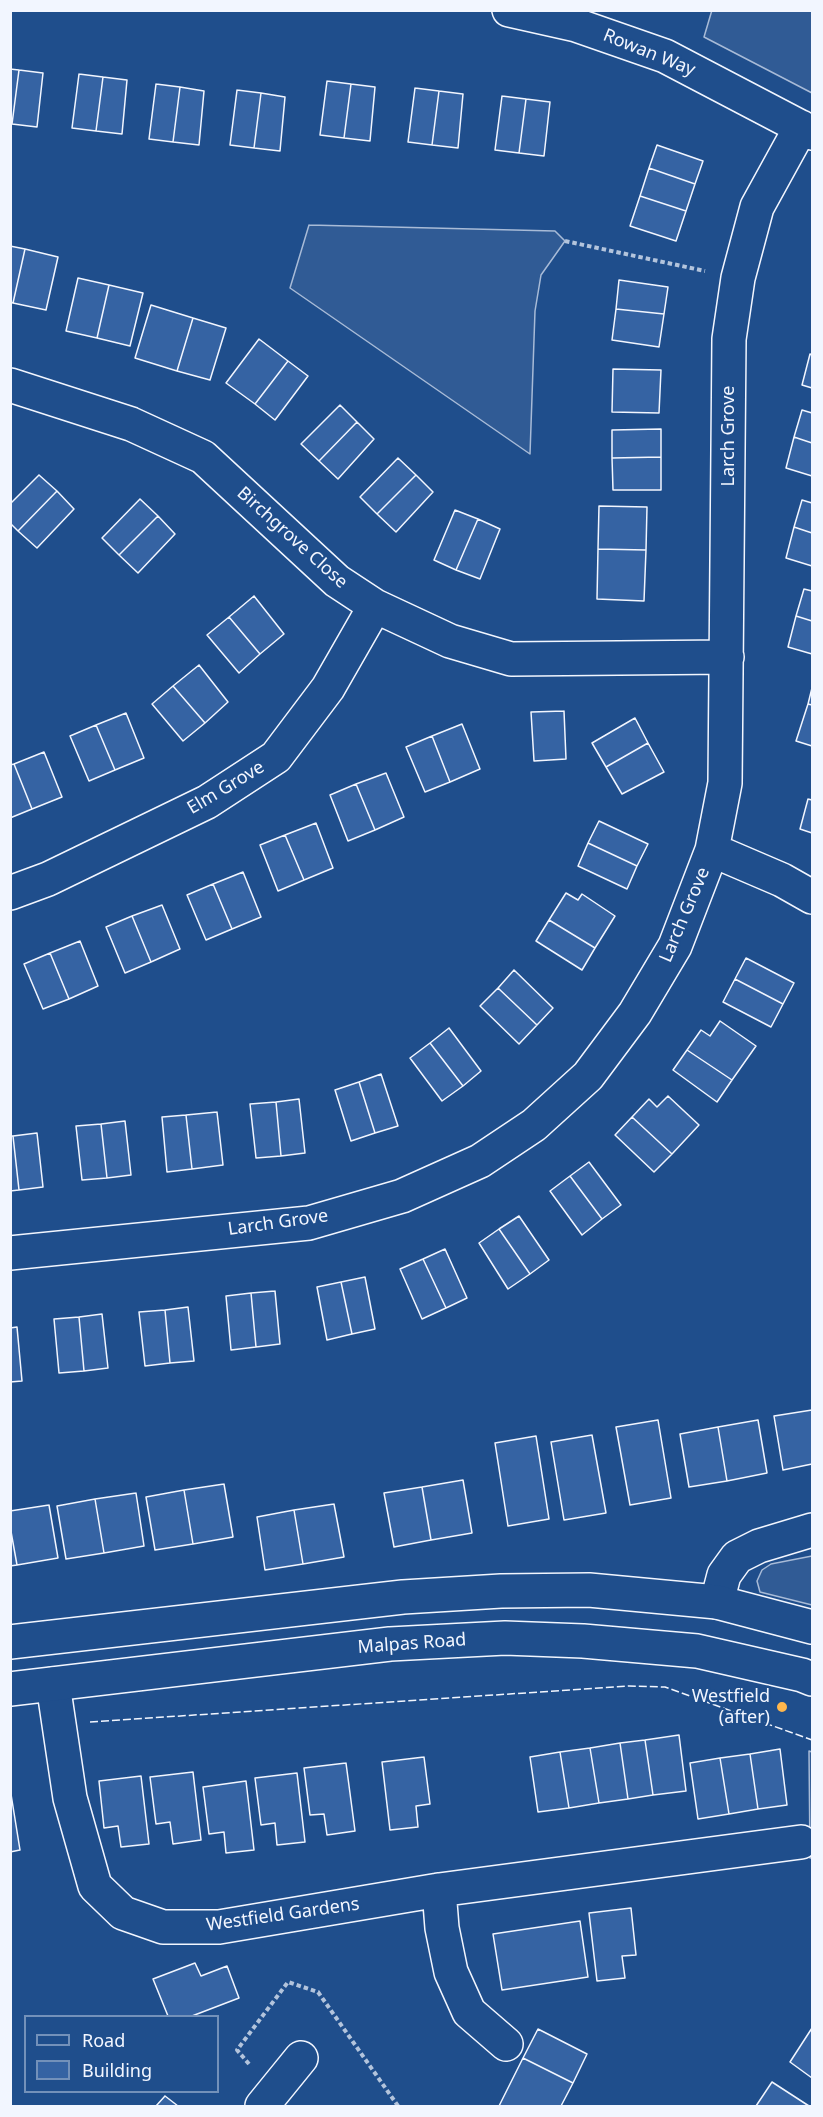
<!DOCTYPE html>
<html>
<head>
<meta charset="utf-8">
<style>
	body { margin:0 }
	#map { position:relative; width:823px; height:2117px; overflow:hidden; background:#1f4e8c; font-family:"Noto Sans",sans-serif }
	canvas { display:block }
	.frame { position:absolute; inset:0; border:12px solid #f2f6ff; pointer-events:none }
	.legend { position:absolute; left:24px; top:2015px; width:195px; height:78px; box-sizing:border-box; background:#1f4e8c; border:2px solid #7391ba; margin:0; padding:8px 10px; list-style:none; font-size:18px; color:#f2f6ff }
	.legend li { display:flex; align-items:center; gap:12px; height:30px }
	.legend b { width:30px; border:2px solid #7391ba }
</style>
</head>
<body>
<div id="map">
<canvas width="823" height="2117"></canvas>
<div class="frame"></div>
<ul class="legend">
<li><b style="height:8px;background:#1f4e8c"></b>Road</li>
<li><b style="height:16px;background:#3563a3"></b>Building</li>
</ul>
</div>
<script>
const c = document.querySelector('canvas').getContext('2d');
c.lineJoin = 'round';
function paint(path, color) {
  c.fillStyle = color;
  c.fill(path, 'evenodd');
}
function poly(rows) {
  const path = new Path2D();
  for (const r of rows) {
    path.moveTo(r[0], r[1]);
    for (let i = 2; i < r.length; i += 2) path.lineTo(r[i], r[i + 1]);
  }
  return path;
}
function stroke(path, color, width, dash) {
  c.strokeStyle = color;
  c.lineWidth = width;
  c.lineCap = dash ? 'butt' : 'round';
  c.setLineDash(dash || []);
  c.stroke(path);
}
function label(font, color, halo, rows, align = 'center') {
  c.font = font + ' "Noto Sans",sans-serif';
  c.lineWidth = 4.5;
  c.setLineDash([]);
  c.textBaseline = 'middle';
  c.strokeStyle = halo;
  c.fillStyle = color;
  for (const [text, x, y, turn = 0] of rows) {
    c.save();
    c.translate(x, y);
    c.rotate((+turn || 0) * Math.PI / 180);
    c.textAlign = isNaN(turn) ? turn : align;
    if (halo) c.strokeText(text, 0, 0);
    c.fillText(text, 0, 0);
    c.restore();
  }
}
const built = poly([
	[712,10,812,11,812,93,704,37,712,10],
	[309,225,555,231,565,241,541,275,535,311,530,454,290,288,309,225],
	[812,1556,812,1605,760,1592,757,1581,762,1570,771,1564,812,1556],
	[809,1751,812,1752,812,1858,810,1858,809,1751]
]);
const building = poly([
	[10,69,19,70,12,124,10,124,10,69],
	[19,70,43,73,37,127,12,124,19,70],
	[79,74,103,77,96,131,72,128,79,74],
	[103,77,127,80,122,134,96,131,103,77],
	[327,81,351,84,344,138,320,135,327,81],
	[156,84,180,87,173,142,149,139,156,84],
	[351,84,375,87,370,141,344,138,351,84],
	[180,87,204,91,199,145,173,142,180,87],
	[415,88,439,91,432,145,408,142,415,88],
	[237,90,261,93,254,148,230,145,237,90],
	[439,91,463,94,458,148,432,145,439,91],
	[261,93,285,97,280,151,254,148,261,93],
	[502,96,526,99,519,153,495,150,502,96],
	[526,99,550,102,544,156,519,153,526,99],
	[657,145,703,161,695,184,649,168,657,145],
	[649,168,695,184,686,211,640,196,649,168],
	[640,196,686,211,676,241,630,226,640,196],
	[10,246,25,249,13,303,10,302,10,246],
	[25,249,58,257,46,310,13,303,25,249],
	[78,278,109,285,97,338,66,331,78,278],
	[619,280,668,287,664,314,616,309,619,280],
	[109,285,143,293,130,346,97,338,109,285],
	[151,305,193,318,177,371,135,358,151,305],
	[616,309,664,314,659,347,612,340,616,309],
	[193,318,226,328,210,380,177,371,193,318],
	[259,339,288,361,255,404,226,383,259,339],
	[810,354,812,355,812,388,802,385,810,354],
	[288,361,308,376,275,420,255,404,288,361],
	[613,369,661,370,659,413,612,412,613,369],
	[340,405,357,422,319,461,301,444,340,405],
	[802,410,812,413,812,443,794,437,802,410],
	[357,422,374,439,338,479,319,461,357,422],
	[661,429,661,457,612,458,612,430,661,429],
	[794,437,812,443,812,476,786,468,794,437],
	[661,457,661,490,613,490,612,458,661,457],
	[398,458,416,475,377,514,360,497,398,458],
	[39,475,57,491,18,531,10,523,10,504,39,475],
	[416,475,433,492,396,532,377,514,416,475],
	[57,491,74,509,37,548,18,531,57,491],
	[140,499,158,516,119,555,102,538,140,499],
	[802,500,812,503,812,533,794,527,802,500],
	[599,506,647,507,646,550,598,549,599,506],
	[455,510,478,519,456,570,434,560,455,510],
	[158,516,175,534,138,573,119,555,158,516],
	[478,519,500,529,480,579,456,570,478,519],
	[794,527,812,533,812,566,786,558,794,527],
	[598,549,646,550,644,601,597,599,598,549],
	[804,589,812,591,812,621,796,616,804,589],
	[254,596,284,634,260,654,229,617,254,596],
	[796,616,812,621,812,654,788,647,796,616],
	[229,617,260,654,239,673,207,635,229,617],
	[199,665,228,702,205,723,173,686,199,665],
	[173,686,205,723,183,741,152,704,173,686],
	[812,688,812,705,808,704,812,688],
	[808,704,812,705,812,746,796,741,808,704],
	[564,711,566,759,534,761,531,712,564,711],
	[126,713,144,758,115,770,96,725,126,713],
	[635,718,648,743,606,767,592,743,635,718],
	[462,724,480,769,450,782,432,736,462,724],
	[96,725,115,770,89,781,70,736,96,725],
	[432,736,450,782,425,792,406,747,432,736],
	[648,743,664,772,622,794,606,767,648,743],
	[44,752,62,797,32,809,14,764,44,752],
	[14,764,32,809,10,818,10,765,14,764],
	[386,773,404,817,375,830,356,784,386,773],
	[356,784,375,830,348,841,330,795,356,784],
	[808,799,812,800,812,833,800,829,808,799],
	[599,821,648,844,637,866,588,843,599,821],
	[316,823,333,868,304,880,285,835,316,823],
	[285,835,304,880,278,891,260,845,285,835],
	[588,843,637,866,627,889,578,866,588,843],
	[243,872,261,917,232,929,213,884,243,872],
	[213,884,232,929,206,940,187,895,213,884],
	[566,893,578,900,582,894,615,916,595,948,549,920,566,893],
	[162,905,180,949,151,962,132,916,162,905],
	[132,916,151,962,125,973,106,927,132,916],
	[549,920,595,948,582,970,536,941,549,920],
	[80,941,98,986,69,999,50,953,80,941],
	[50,953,69,999,43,1009,24,964,50,953],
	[746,958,794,983,783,1004,735,979,746,958],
	[514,970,553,1008,537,1025,498,988,514,970],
	[735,979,783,1004,771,1027,723,1002,735,979],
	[498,988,537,1025,519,1044,480,1006,498,988],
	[720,1021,756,1046,732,1080,687,1050,701,1030,710,1036,720,1021],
	[449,1028,481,1071,463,1086,430,1043,449,1028],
	[430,1043,463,1086,442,1101,410,1058,430,1043],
	[687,1050,732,1080,717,1102,673,1070,687,1050],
	[381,1074,398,1126,375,1133,359,1082,381,1074],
	[359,1082,375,1133,351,1141,335,1090,359,1082],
	[668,1096,699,1125,672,1154,632,1117,649,1099,657,1107,668,1096],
	[299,1099,305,1153,281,1156,276,1102,299,1099],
	[276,1102,281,1156,256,1158,250,1104,276,1102],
	[217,1112,223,1165,192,1169,186,1115,217,1112],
	[186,1115,192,1169,167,1172,162,1117,186,1115],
	[632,1117,672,1154,654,1172,615,1135,632,1117],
	[125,1121,131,1175,107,1178,101,1124,125,1121],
	[101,1124,107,1178,82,1180,76,1126,101,1124],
	[37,1133,43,1187,19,1190,13,1136,37,1133],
	[10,1136,13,1136,19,1190,10,1191,10,1136],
	[589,1162,621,1205,602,1219,570,1176,589,1162],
	[570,1176,602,1219,582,1235,550,1191,570,1176],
	[519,1216,549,1260,530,1274,499,1229,519,1216],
	[499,1229,530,1274,508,1289,479,1243,499,1229],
	[445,1249,467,1298,446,1308,423,1259,445,1249],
	[423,1259,446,1308,422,1319,400,1269,423,1259],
	[365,1277,375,1329,352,1334,341,1282,365,1277],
	[341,1282,352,1334,327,1340,317,1287,341,1282],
	[275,1291,280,1344,256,1347,251,1293,275,1291],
	[251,1293,256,1347,231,1350,226,1296,251,1293],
	[188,1307,194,1361,170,1363,165,1310,188,1307],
	[165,1310,170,1363,145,1366,139,1312,165,1310],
	[102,1314,108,1368,84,1371,79,1317,102,1314],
	[79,1317,84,1371,59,1373,54,1319,79,1317],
	[17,1327,22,1381,10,1382,10,1328,17,1327],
	[812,1410,812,1464,783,1470,774,1416,812,1410],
	[658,1420,671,1498,630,1505,616,1427,658,1420],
	[758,1420,767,1473,727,1481,718,1427,758,1420],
	[718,1427,727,1481,689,1487,680,1434,718,1427],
	[592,1435,606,1513,564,1520,551,1442,592,1435],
	[536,1436,549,1519,508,1526,495,1443,536,1436],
	[463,1480,472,1533,431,1540,422,1487,463,1480],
	[224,1484,233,1537,193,1544,184,1490,224,1484],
	[422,1487,431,1540,394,1547,384,1493,422,1487],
	[184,1490,193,1544,155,1550,146,1497,184,1490],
	[136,1493,144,1546,104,1553,95,1499,136,1493],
	[95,1499,104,1553,66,1559,57,1506,95,1499],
	[334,1504,344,1557,303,1564,294,1510,334,1504],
	[49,1505,58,1558,17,1565,10,1526,10,1511,49,1505],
	[294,1510,303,1564,265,1570,257,1517,294,1510],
	[10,1526,17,1565,10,1566,10,1526],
	[679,1735,686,1791,653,1795,645,1740,679,1735],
	[645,1740,653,1795,628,1799,620,1743,645,1740],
	[620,1743,628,1799,599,1803,590,1748,620,1743],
	[590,1748,599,1803,569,1808,560,1752,590,1748],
	[780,1749,787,1805,758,1809,750,1754,780,1749],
	[560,1752,569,1808,538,1812,530,1757,560,1752],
	[750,1754,758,1809,729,1814,720,1758,750,1754],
	[424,1757,430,1804,416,1806,418,1827,390,1830,382,1762,424,1757],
	[720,1758,729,1814,698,1819,690,1763,720,1758],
	[346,1763,355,1831,327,1835,324,1814,310,1815,304,1768,346,1763],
	[193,1772,201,1840,173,1844,170,1822,156,1824,150,1777,193,1772],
	[297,1773,305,1842,277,1845,275,1823,261,1825,255,1778,297,1773],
	[141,1776,149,1844,121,1847,118,1826,104,1828,99,1781,141,1776],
	[246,1781,254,1850,226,1853,224,1832,209,1834,203,1787,246,1781],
	[10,1788,20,1850,10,1852,10,1788],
	[631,1908,636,1955,622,1956,625,1978,597,1981,589,1913,631,1908],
	[580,1921,588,1977,502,1990,493,1934,580,1921],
	[195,1963,201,1976,227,1966,239,1998,192,2016,168,2016,153,1979,195,1963],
	[812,2028,812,2078,790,2062,812,2028],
	[538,2029,587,2054,573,2083,523,2058,538,2029],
	[523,2058,573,2083,561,2106,499,2106,523,2058],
	[772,2082,809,2106,756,2106,772,2082],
	[165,2096,178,2106,156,2106,165,2096]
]);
const path = poly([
	[565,241,705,271],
	[249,2064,237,2050,288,1982,318,1992,398,2106]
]);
const street = poly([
	[509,10,576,25,665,56,812,133],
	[10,385,131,424,203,457,337,581,375,606,450,641,511,659,727,657],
	[712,850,782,880,812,897],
	[10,893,48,879,207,802,276,757,328,688,375,606],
	[10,1253,309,1223,402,1196,480,1161,534,1125,588,1076,635,1013,675,946,712,850,725,783,729,339,738,278,757,207,801,127],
	[53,1684,70,1798,95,1886,123,1913,163,1927,219,1927,439,1890,801,1842],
	[439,1890,442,1928,451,1972,469,2012,506,2044],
	[262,2106,301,2058]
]);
const secondary = poly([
	[717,1602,724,1575,737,1557,759,1546,812,1530]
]);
const primary = poly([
	[10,1642,403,1597,501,1591,589,1590,717,1602,812,1627],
	[10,1689,390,1644,505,1638,583,1641,697,1651,802,1675,812,1679]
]);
const fence = poly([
	[90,1722,629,1686,665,1687,812,1740]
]);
const markers = [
	[782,1707,6,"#ffb74d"]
];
const streetNames = [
	["Rowan Way",649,53,22],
	["Larch Grove",729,436,-90],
	["Birchgrove Close",292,538,42],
	["Elm Grove",226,788,-31],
	["Larch Grove",685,915,-67],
	["Larch Grove",278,1223,-8],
	["Malpas Road",412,1644,-4],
	["Westfield Gardens",283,1915,-8]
];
const poiNames = [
	["Westfield",770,1697],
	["(after)",770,1718]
];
paint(built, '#305b95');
stroke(built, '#a8bbd7', 1.5);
paint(building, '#3563a3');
stroke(building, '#f2f6ff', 1.5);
stroke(street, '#f2f6ff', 36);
stroke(secondary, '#f2f6ff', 36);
stroke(primary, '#f2f6ff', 36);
stroke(path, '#b3c4dc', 4, [4.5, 3]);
stroke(street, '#1f4e8c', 33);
stroke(secondary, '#1f4e8c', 33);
stroke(primary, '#1f4e8c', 33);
stroke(fence, '#f2f6ff', 1.5, [8, 3]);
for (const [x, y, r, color] of markers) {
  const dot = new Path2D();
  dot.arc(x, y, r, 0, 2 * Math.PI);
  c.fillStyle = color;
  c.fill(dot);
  stroke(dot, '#1f4e8c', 2);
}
label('18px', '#f2f6ff', '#1f4e8c', streetNames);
label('18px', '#f2f6ff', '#1f4e8c', poiNames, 'right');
</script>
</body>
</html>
